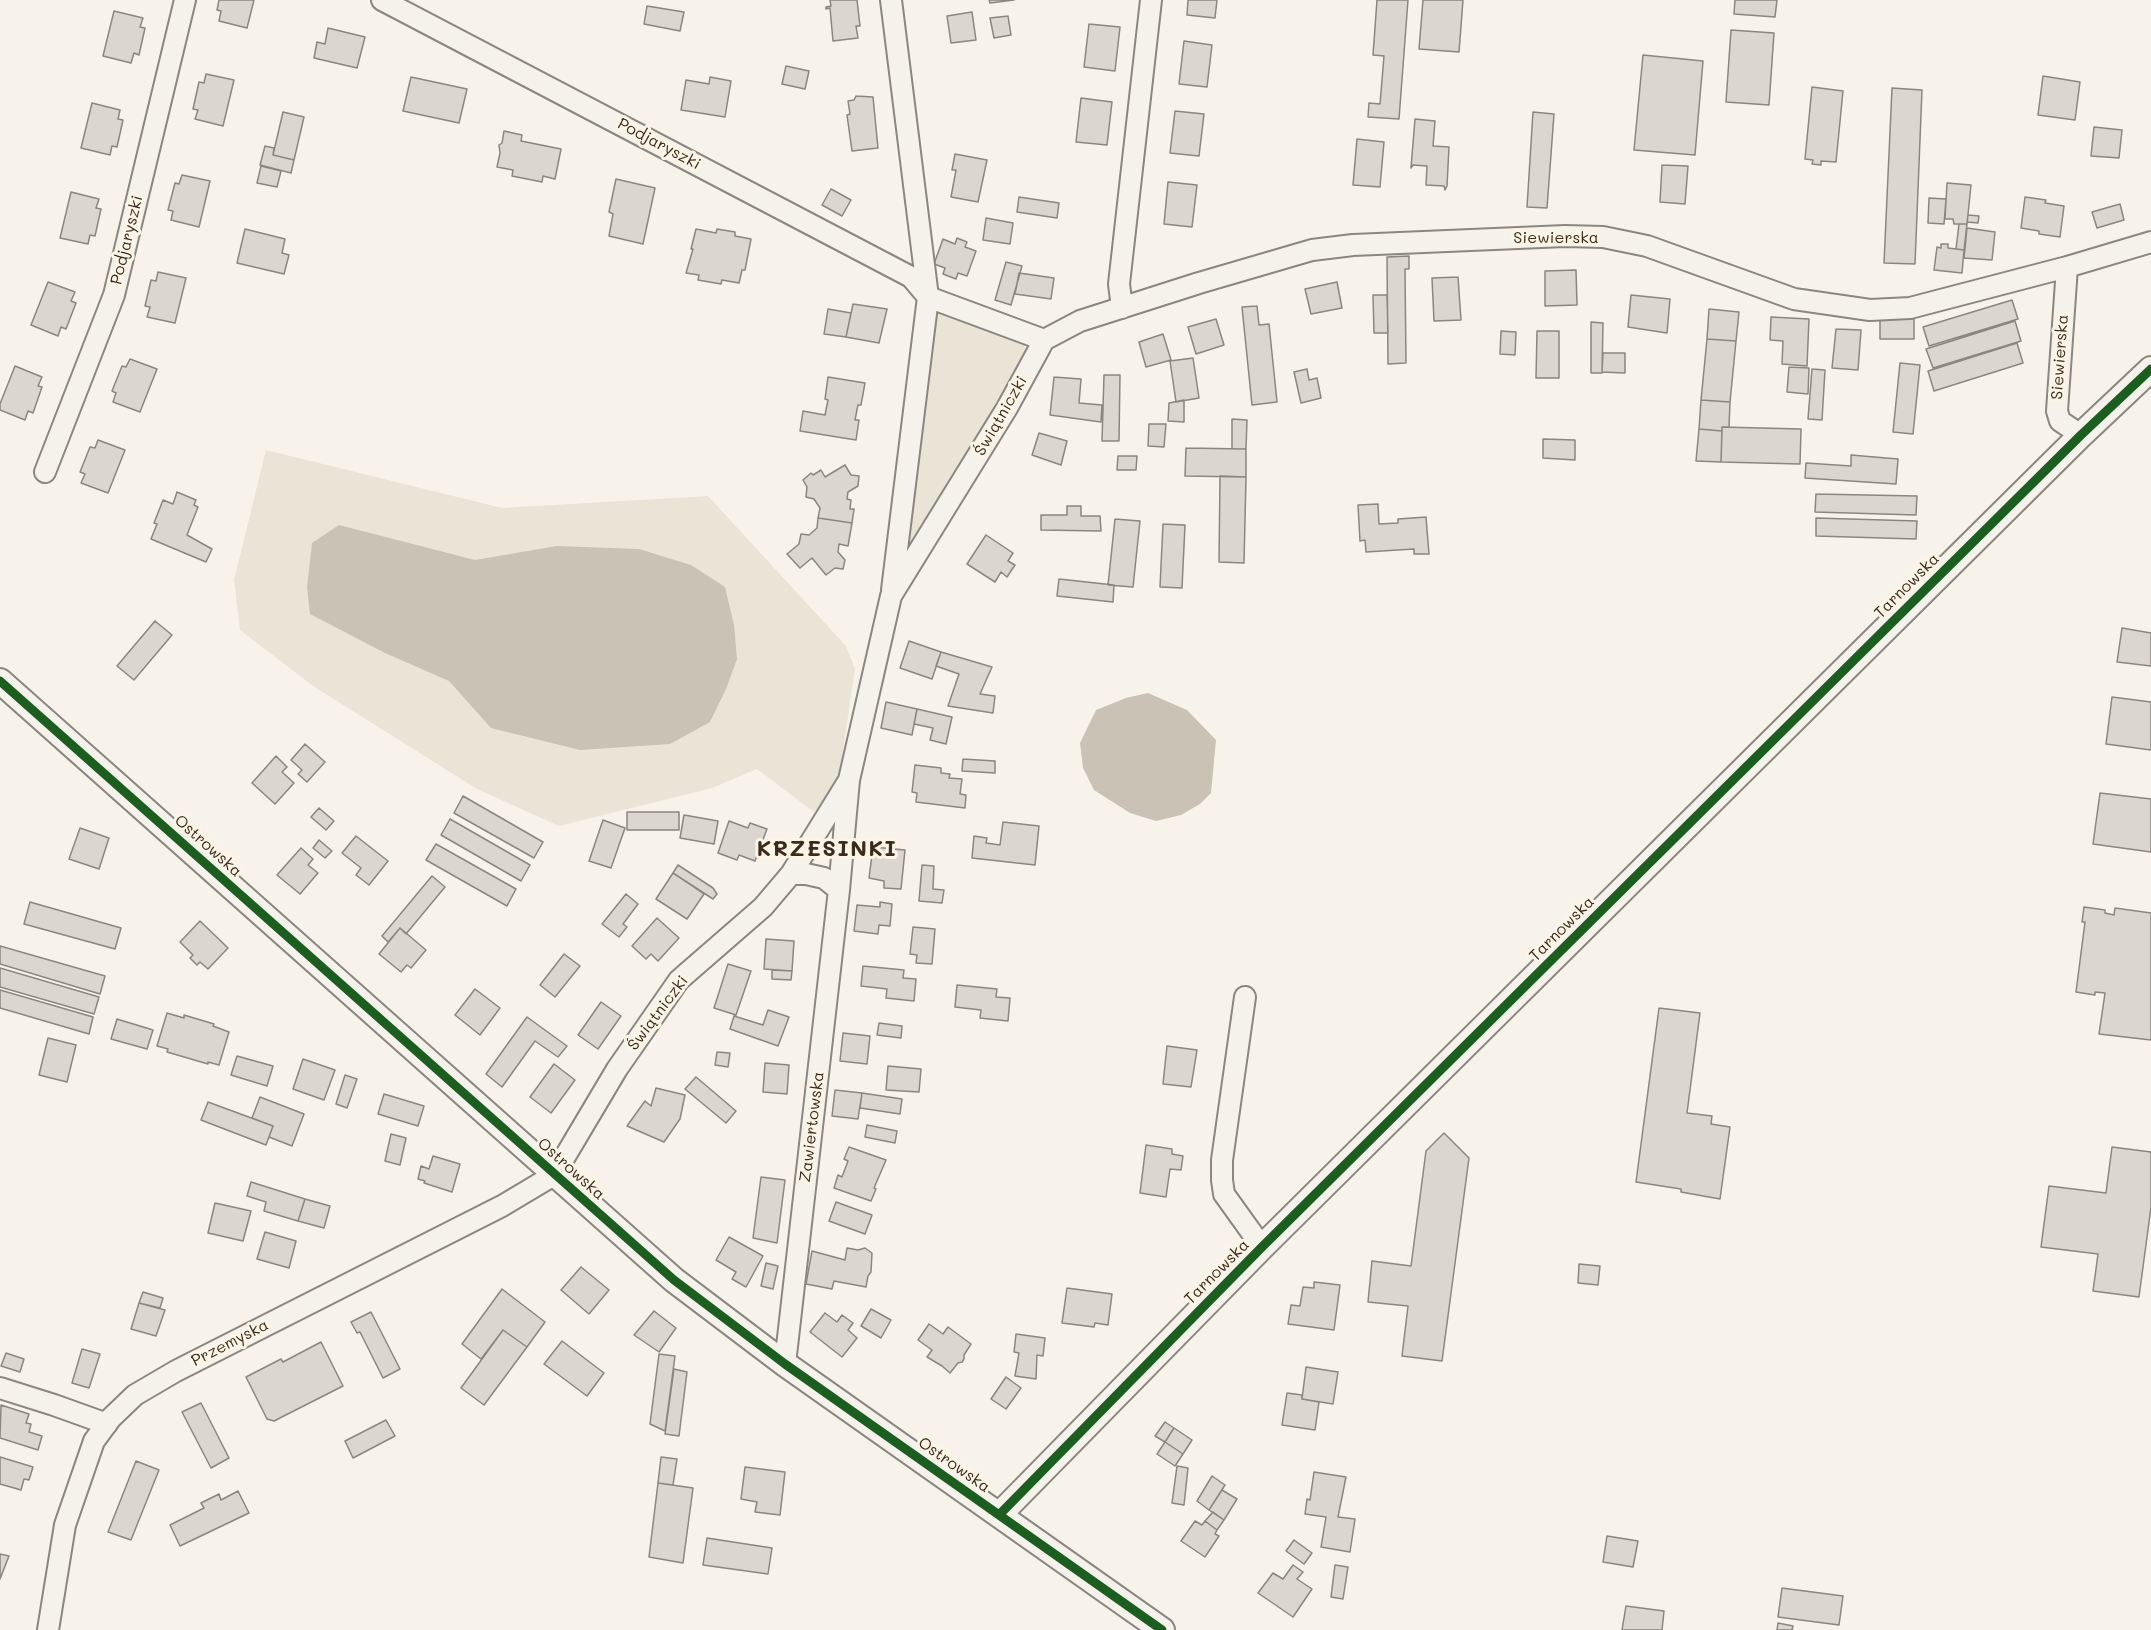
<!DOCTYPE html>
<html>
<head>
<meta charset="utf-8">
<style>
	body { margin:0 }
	canvas { display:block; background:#f7f3ea }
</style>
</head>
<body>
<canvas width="2151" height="1630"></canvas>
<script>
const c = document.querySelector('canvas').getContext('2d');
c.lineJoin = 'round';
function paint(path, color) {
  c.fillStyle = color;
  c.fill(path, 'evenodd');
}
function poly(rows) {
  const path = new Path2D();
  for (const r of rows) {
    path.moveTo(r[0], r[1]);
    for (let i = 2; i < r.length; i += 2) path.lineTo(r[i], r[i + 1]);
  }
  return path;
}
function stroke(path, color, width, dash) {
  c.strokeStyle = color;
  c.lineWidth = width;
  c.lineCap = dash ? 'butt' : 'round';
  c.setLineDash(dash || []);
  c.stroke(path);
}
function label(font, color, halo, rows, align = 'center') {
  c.font = font + ' Mali,sans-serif';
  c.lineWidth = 6;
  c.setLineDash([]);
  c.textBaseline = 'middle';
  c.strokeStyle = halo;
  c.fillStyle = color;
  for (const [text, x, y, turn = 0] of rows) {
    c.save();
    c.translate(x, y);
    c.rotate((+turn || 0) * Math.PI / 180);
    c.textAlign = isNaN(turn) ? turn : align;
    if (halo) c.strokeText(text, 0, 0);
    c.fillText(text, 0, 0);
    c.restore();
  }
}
const green = poly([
	[936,310,1023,338,1028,361,997,412,902,558],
	[266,450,502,508,708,496,846,646,855,669,838,784,814,812,757,769,712,788,559,826,477,789,313,686,240,630,234,580]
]);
const water = poly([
	[339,525,475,560,557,546,639,549,691,565,725,587,734,625,737,659,726,689,710,722,670,744,580,750,491,728,449,681,385,653,310,614,307,587,312,543],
	[1148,693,1187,710,1216,740,1211,793,1200,804,1181,815,1156,821,1130,813,1094,790,1083,768,1080,743,1096,710,1126,698]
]);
const building = poly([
	[219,0,254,0,247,28,219,21,221,11,217,10,219,0],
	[830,0,857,0,860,26,856,26,858,38,833,41,830,8,826,9,826,7,831,6,830,0],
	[989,0,1014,0,990,3,989,0],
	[1188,0,1217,0,1215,18,1187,15,1188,0],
	[1377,0,1408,0,1399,119,1368,117,1369,103,1380,104,1384,56,1373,55,1377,0],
	[1423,0,1463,0,1459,52,1419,49,1423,0],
	[1735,0,1777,0,1775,17,1734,14,1735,0],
	[647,6,684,12,680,31,644,24,647,6],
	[114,11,143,18,140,27,145,28,139,55,134,53,131,63,103,56,114,11],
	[972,12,976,40,951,43,947,16,972,12],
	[1008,16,1011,35,994,38,990,18,1008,16],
	[1089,24,1120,27,1115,71,1084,67,1089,24],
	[328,28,365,37,357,68,314,58,317,42,325,44,328,28],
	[1731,30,1774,33,1769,105,1726,102,1731,30],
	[1184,41,1212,45,1207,87,1179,84,1184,41],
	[1643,55,1703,61,1695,155,1634,150,1643,55],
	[786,66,809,71,805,89,782,84,786,66],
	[206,74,234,80,223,126,195,119,198,110,193,109,199,82,204,83,206,74],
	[2043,76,2080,82,2075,120,2038,115,2043,76],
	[411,77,467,89,459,123,403,111,411,77],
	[710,77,731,81,725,117,681,110,686,80,709,84,710,77],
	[1812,87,1843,91,1836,162,1821,161,1821,165,1812,164,1813,160,1805,159,1812,87],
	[1892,88,1922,90,1915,264,1884,263,1892,88],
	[856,96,873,97,878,148,852,151,847,115,850,114,848,101,854,100,856,96],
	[1081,98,1112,102,1107,145,1076,142,1081,98],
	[92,103,120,110,118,119,123,120,117,147,112,146,110,155,81,148,92,103],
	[1175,111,1204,114,1199,156,1170,153,1175,111],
	[283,112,304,117,294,160,273,155,283,112],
	[1533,112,1554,114,1547,208,1527,207,1533,112],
	[1415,119,1435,121,1433,146,1449,147,1447,186,1445,190,1444,186,1426,185,1427,166,1413,165,1411,168,1415,119],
	[2094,127,2122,130,2119,158,2091,156,2094,127],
	[504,131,522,135,521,141,561,149,555,179,543,176,542,182,512,176,513,170,497,167,500,153,499,145,502,143,504,131],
	[1357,139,1384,142,1380,187,1353,185,1357,139],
	[265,146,274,148,273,155,294,160,291,173,260,165,265,146],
	[955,154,987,160,978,202,951,197,956,170,952,170,955,154],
	[1662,165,1688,166,1685,204,1660,202,1662,165],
	[261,166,281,171,277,187,257,183,261,166],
	[182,175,210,181,199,227,171,220,173,211,168,210,175,183,179,184,182,175],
	[616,179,655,188,643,244,609,236,613,214,609,212,616,179],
	[1168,182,1197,185,1192,227,1164,224,1168,182],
	[1947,183,1971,185,1967,224,1954,224,1953,219,1945,219,1947,183],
	[831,189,851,200,842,216,822,205,831,189],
	[71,192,99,199,96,208,101,209,95,236,90,235,88,244,60,238,71,192],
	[1019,197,1059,203,1057,218,1017,212,1019,197],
	[2025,197,2046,200,2045,203,2064,206,2060,237,2039,234,2039,231,2021,228,2025,197],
	[1929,198,1946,199,1944,224,1928,223,1929,198],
	[2120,204,2124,220,2097,228,2092,212,2120,204],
	[1968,215,1979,216,1978,223,1967,222,1968,215],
	[986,218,1013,223,1010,244,983,240,986,218],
	[1959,224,1967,224,1964,250,1956,249,1959,224],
	[1967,228,1995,232,1992,260,1964,258,1967,228],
	[245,229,285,239,282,253,289,255,284,274,237,263,245,229],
	[696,229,716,233,717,229,735,232,735,236,751,239,745,270,742,270,739,283,722,280,721,284,698,280,699,275,686,273,693,249,691,249,696,229],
	[957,238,967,242,965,247,976,251,967,276,958,273,956,279,943,274,945,268,934,264,943,239,955,244,957,238],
	[1941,244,1948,244,1948,248,1964,250,1962,273,1934,270,1937,247,1941,248,1941,244],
	[1409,256,1409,269,1405,269,1406,363,1388,364,1387,257,1409,256],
	[1006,262,1022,266,1011,305,995,300,1006,262],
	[1576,270,1577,305,1545,306,1545,271,1576,270],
	[158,272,186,278,175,323,147,317,150,307,145,306,151,280,156,281,158,272],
	[1019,273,1054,278,1051,299,1015,294,1019,273],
	[1458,277,1461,320,1434,321,1432,278,1458,277],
	[48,282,75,292,71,301,76,303,66,329,61,327,58,336,31,325,48,282],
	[1337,282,1342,308,1311,314,1305,289,1337,282],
	[1373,295,1387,295,1388,333,1374,333,1373,295],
	[1631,295,1670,299,1667,333,1628,327,1631,295],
	[2012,300,2018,319,1929,346,1923,327,2012,300],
	[853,304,887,309,879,343,846,337,853,304],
	[1257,306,1259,325,1269,324,1277,402,1252,405,1242,307,1257,306],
	[828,309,851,313,846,337,824,334,828,309],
	[1709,309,1739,312,1736,341,1707,339,1709,309],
	[1771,317,1809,319,1807,366,1782,364,1783,341,1770,340,1771,317],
	[1216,319,1224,345,1196,354,1188,327,1216,319],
	[1880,319,1914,319,1914,339,1880,339,1880,319],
	[2015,321,2021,341,1933,368,1926,349,2015,321],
	[1591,322,1603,323,1602,373,1591,373,1591,322],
	[1836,329,1861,330,1858,370,1832,368,1836,329],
	[1501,331,1516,332,1515,355,1500,354,1501,331],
	[1537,331,1559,331,1559,378,1536,378,1537,331],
	[1163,334,1171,360,1146,367,1139,342,1163,334],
	[1707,339,1736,341,1730,402,1701,400,1707,339],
	[2017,343,2023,363,1934,391,1928,371,2017,343],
	[1603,353,1625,353,1625,373,1602,372,1603,353],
	[1193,358,1199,398,1176,402,1170,361,1193,358],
	[130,359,157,369,140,412,113,402,116,393,112,391,122,366,126,367,130,359],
	[1900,363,1920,365,1913,434,1893,432,1900,363],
	[15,366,42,377,38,386,42,387,33,413,28,411,25,420,0,410,0,404,15,366],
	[1789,367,1809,368,1808,394,1787,392,1789,367],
	[1307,369,1309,380,1317,378,1321,398,1301,403,1294,372,1307,369],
	[1812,369,1825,370,1822,420,1808,419,1812,369],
	[1104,375,1120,375,1119,441,1102,441,1104,375],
	[828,377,865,383,861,405,858,405,855,420,859,420,856,440,800,431,803,411,825,415,828,400,825,399,828,377],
	[1054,377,1081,379,1079,403,1102,405,1101,422,1050,415,1054,377],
	[1184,400,1184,422,1168,421,1169,403,1184,400],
	[1701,400,1730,402,1729,427,1722,427,1722,431,1699,429,1701,400],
	[1232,419,1247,420,1246,449,1232,449,1232,419],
	[1149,424,1166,424,1164,447,1148,446,1149,424],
	[1722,427,1801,429,1800,464,1721,462,1722,427],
	[1699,429,1722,431,1721,462,1696,461,1699,429],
	[1039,433,1067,441,1061,465,1032,455,1039,433],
	[1543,439,1575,440,1575,460,1543,458,1543,439],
	[98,440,125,450,108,493,81,483,85,474,80,472,90,447,95,448,98,440],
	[1186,448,1246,449,1246,477,1185,476,1186,448],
	[1851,455,1898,459,1896,484,1805,478,1806,463,1851,466,1851,455],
	[1118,456,1137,456,1136,470,1117,470,1118,456],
	[845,465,851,475,859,476,858,486,848,492,847,499,851,500,850,509,854,509,852,523,818,518,820,508,814,499,806,497,807,487,803,480,811,473,813,475,821,470,825,477,845,465],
	[1220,476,1246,477,1244,563,1219,562,1220,476],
	[177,492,196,500,194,505,198,507,187,535,212,549,206,562,151,539,157,524,154,523,163,500,173,504,177,492],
	[1816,494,1917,496,1916,515,1815,512,1816,494],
	[1378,504,1379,524,1398,523,1398,519,1426,517,1429,554,1414,554,1414,549,1366,552,1365,540,1360,541,1358,505,1378,504],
	[1067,506,1081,506,1081,516,1100,516,1101,531,1041,530,1041,515,1067,515,1067,506],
	[818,518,852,523,848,546,839,544,838,552,845,560,843,569,835,568,826,575,812,558,800,568,787,554,799,544,801,534,809,535,817,528,818,518],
	[1816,518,1917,521,1916,539,1816,536,1816,518],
	[1115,519,1140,521,1133,587,1108,585,1115,519],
	[1163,524,1185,525,1182,588,1160,587,1163,524],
	[986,535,1013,553,1008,561,1015,565,1007,577,1001,572,995,582,967,564,986,535],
	[1059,579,1114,585,1113,602,1057,596,1059,579],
	[155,621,172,635,134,680,117,666,155,621],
	[2122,628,2151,633,2151,666,2117,662,2122,628],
	[909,641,941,652,932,679,900,668,909,641],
	[941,652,992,667,980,694,995,696,993,713,948,706,959,674,936,666,941,652],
	[2112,697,2151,702,2151,750,2106,744,2112,697],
	[886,702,917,709,912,735,881,728,886,702],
	[917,709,952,717,946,744,930,740,933,728,914,724,917,709],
	[305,744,325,762,307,782,298,774,302,770,291,760,305,744],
	[276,756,287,767,282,772,294,783,275,804,252,783,276,756],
	[963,759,995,761,995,773,962,771,963,759],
	[915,765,941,768,941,773,950,774,949,778,962,779,960,794,966,795,965,808,916,802,917,793,912,792,915,765],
	[2100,793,2151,799,2151,852,2093,844,2100,793],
	[463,796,543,842,534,858,454,813,463,796],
	[319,808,334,821,326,830,311,817,319,808],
	[627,812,679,812,679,830,627,830,627,812],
	[684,815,718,821,714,844,680,838,684,815],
	[450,819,530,865,521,881,441,835,450,819],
	[603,820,625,828,611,868,589,861,603,820],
	[729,821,748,828,750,823,767,829,755,861,739,855,737,860,718,853,729,821],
	[1003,822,1039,826,1035,865,972,858,974,836,987,838,986,843,1000,845,1003,822],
	[80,828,109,838,99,869,69,859,80,828],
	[356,836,388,861,369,885,356,875,361,868,342,853,356,836],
	[319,840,332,851,325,858,313,848,319,840],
	[436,844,516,889,507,906,426,860,436,844],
	[873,847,905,850,901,889,884,888,884,881,869,878,873,847],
	[301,848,313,859,308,865,318,873,300,894,277,875,301,848],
	[678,865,713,888,717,894,713,899,673,873,678,865],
	[922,865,934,866,933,889,944,890,942,903,919,901,922,865],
	[673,873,704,894,687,919,656,899,673,873],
	[432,876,445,887,406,934,400,928,388,942,382,936,432,876],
	[626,894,638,904,623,924,627,927,619,937,602,924,626,894],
	[30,902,121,928,115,949,24,924,30,902],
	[880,902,892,904,890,926,879,925,878,934,854,931,857,905,880,907,880,902],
	[2084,907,2105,910,2105,913,2114,915,2115,908,2151,913,2151,1040,2099,1034,2105,993,2095,992,2095,995,2076,992,2085,922,2082,922,2084,907],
	[657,918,679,938,658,961,651,954,646,959,632,946,657,918],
	[200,921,228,948,208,969,200,962,197,965,190,958,193,955,180,942,200,921],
	[913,927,935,929,932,964,916,963,917,955,910,954,913,927],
	[400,928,426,950,411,968,407,965,401,972,379,954,400,928],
	[766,939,794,941,792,971,764,969,766,939],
	[0,946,105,976,100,994,0,964,0,946],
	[564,954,580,966,555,997,540,985,564,954],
	[728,964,751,971,736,1015,714,1008,728,964],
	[863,966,904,970,903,978,916,979,914,1001,886,998,887,989,861,986,863,966],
	[0,968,99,997,94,1014,0,987,0,968],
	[772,970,792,971,791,980,772,979,772,970],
	[957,985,997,989,996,997,1010,998,1008,1021,980,1018,981,1010,955,1007,957,985],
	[475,989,500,1008,480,1035,455,1015,475,989],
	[0,990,93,1017,89,1034,0,1008,0,990],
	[601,1002,621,1016,598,1049,578,1035,601,1002],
	[1659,1008,1700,1013,1687,1113,1712,1116,1711,1124,1730,1127,1720,1199,1681,1192,1681,1189,1636,1182,1659,1008],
	[768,1010,789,1017,778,1046,730,1029,734,1016,763,1025,768,1010],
	[167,1013,184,1018,184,1015,214,1024,213,1026,229,1032,219,1065,208,1062,208,1064,167,1052,168,1049,157,1046,167,1013],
	[527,1017,567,1046,558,1057,535,1041,502,1087,486,1074,527,1017],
	[117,1019,153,1030,147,1049,111,1039,117,1019],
	[879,1023,902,1026,901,1038,877,1035,879,1023],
	[843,1033,870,1036,867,1064,840,1061,843,1033],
	[48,1038,76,1045,67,1082,39,1075,48,1038],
	[1167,1046,1197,1050,1191,1087,1163,1084,1167,1046],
	[717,1052,730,1053,728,1067,715,1065,717,1052],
	[237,1056,273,1066,267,1086,231,1075,237,1056],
	[303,1059,335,1070,324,1100,293,1089,303,1059],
	[765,1063,789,1065,787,1094,763,1092,765,1063],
	[554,1064,575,1080,551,1113,530,1097,554,1064],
	[888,1066,921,1069,919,1092,886,1090,888,1066],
	[345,1075,357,1079,347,1108,336,1104,345,1075],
	[696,1077,736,1111,726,1123,685,1089,696,1077],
	[656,1088,685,1095,680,1119,664,1142,627,1126,645,1101,651,1106,656,1088],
	[835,1090,862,1093,858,1119,832,1116,835,1090],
	[862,1093,902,1099,900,1114,860,1108,862,1093],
	[384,1094,424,1106,418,1126,378,1114,384,1094],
	[260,1097,304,1114,292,1146,269,1137,273,1126,252,1118,260,1097],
	[208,1102,273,1126,266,1145,201,1120,208,1102],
	[867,1125,897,1131,895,1143,865,1137,867,1125],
	[1444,1133,1469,1158,1442,1361,1402,1356,1408,1306,1368,1302,1372,1261,1411,1266,1426,1151,1444,1133],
	[391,1134,406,1138,400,1165,385,1161,391,1134],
	[1146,1145,1172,1149,1172,1154,1183,1156,1181,1170,1170,1169,1166,1197,1140,1193,1146,1145],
	[849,1147,886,1160,874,1188,876,1189,871,1201,834,1188,838,1175,842,1177,848,1161,844,1159,849,1147],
	[2112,1147,2151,1152,2151,1207,2139,1297,2093,1291,2098,1254,2041,1247,2049,1186,2106,1193,2112,1147],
	[433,1156,460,1164,452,1192,424,1183,425,1181,418,1179,421,1166,429,1169,433,1156],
	[761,1177,785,1180,777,1243,753,1238,761,1177],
	[251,1182,305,1199,298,1221,264,1211,266,1202,247,1196,251,1182],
	[305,1199,330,1206,324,1228,298,1221,305,1199],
	[836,1202,872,1215,865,1234,829,1221,836,1202],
	[215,1203,251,1211,243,1241,208,1233,215,1203],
	[265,1232,296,1241,289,1268,257,1259,265,1232],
	[729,1237,763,1256,746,1287,732,1279,736,1272,716,1260,729,1237],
	[847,1248,858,1250,865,1248,872,1253,871,1272,868,1276,866,1287,834,1281,832,1289,806,1284,812,1251,845,1260,847,1248],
	[766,1263,778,1266,773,1289,761,1286,766,1263],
	[1579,1264,1600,1266,1598,1285,1578,1283,1579,1264],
	[581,1267,609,1290,589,1314,561,1290,581,1267],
	[1314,1282,1340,1285,1334,1330,1288,1324,1291,1305,1300,1306,1303,1287,1314,1288,1314,1282],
	[1067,1288,1112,1294,1108,1325,1095,1323,1094,1327,1062,1323,1067,1288],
	[502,1289,545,1322,527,1347,503,1330,481,1359,462,1344,502,1289],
	[143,1292,163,1298,160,1308,139,1303,143,1292],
	[139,1303,165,1310,156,1336,131,1329,139,1303],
	[871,1309,891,1320,881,1338,861,1326,871,1309],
	[654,1311,676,1328,659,1352,634,1335,654,1311],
	[371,1312,400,1369,383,1378,360,1332,357,1333,351,1322,371,1312],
	[825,1313,837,1322,842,1315,853,1323,848,1330,857,1338,842,1357,810,1332,825,1313],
	[929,1324,943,1334,948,1327,971,1344,964,1355,964,1359,962,1362,958,1363,950,1373,942,1366,927,1357,932,1350,918,1340,929,1324],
	[503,1330,527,1347,484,1405,461,1388,503,1330],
	[1016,1334,1045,1338,1043,1356,1037,1355,1036,1379,1015,1376,1019,1353,1014,1352,1016,1334],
	[562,1341,604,1373,587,1396,544,1364,562,1341],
	[321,1342,343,1386,274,1421,267,1419,246,1377,281,1359,283,1362,321,1342],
	[82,1349,100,1354,89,1388,72,1383,82,1349],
	[6,1353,24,1359,20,1372,1,1366,6,1353],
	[659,1354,675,1356,665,1431,650,1424,659,1354],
	[1306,1367,1338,1372,1333,1404,1302,1399,1306,1367],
	[674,1369,687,1372,679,1436,665,1434,674,1369],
	[1006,1377,1021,1388,1006,1409,991,1399,1006,1377],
	[1287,1393,1302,1395,1302,1399,1319,1402,1315,1430,1282,1425,1287,1393],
	[201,1403,229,1458,211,1468,182,1412,201,1403],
	[1,1405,29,1414,26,1423,31,1424,29,1432,42,1436,38,1450,0,1438,1,1405],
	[386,1420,395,1436,353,1458,345,1441,386,1420],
	[1165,1422,1174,1428,1165,1442,1155,1436,1165,1422],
	[1174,1428,1192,1440,1183,1454,1165,1442,1174,1428],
	[1165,1442,1183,1454,1175,1466,1157,1454,1165,1442],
	[0,1457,33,1467,29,1480,24,1479,21,1490,0,1484,0,1457],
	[661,1457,677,1459,673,1485,658,1483,661,1457],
	[136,1461,159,1470,131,1540,108,1532,136,1461],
	[1177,1466,1188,1468,1184,1505,1172,1503,1177,1466],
	[745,1467,785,1472,780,1515,755,1512,757,1502,741,1499,745,1467],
	[1314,1472,1346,1477,1338,1517,1355,1519,1350,1552,1321,1547,1326,1517,1305,1514,1307,1499,1310,1500,1314,1472],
	[1212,1476,1225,1485,1209,1510,1197,1501,1212,1476],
	[658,1483,693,1488,683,1563,649,1557,658,1483],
	[1222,1490,1237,1499,1224,1520,1209,1510,1222,1490],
	[238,1491,249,1513,180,1546,170,1525,204,1508,201,1503,219,1494,221,1500,238,1491],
	[1213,1512,1224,1520,1217,1530,1205,1521,1213,1512],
	[1195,1521,1202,1525,1205,1521,1217,1530,1215,1534,1219,1536,1205,1557,1181,1541,1195,1521],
	[1607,1536,1638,1541,1633,1567,1603,1562,1607,1536],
	[707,1538,772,1548,768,1574,703,1565,707,1538],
	[1294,1540,1312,1553,1304,1564,1286,1551,1294,1540],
	[0,1554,9,1556,0,1579,0,1554],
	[1293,1565,1303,1572,1297,1579,1312,1589,1293,1617,1258,1593,1273,1573,1283,1579,1293,1565],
	[1335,1565,1348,1567,1343,1599,1331,1597,1335,1565],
	[1782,1588,1843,1596,1839,1625,1778,1617,1782,1588],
	[1626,1606,1664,1611,1662,1630,1622,1630,1626,1606],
	[1778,1623,1793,1626,1792,1630,1777,1630,1778,1623]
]);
const minor = poly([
	[382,0,911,277,928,297],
	[891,0,928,297,892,590],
	[2067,267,2057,411,2060,421,2081,435],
	[928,297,1044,340],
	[1122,308,1119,284,1151,0],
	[1044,340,1080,321,1199,283,1312,250,1353,245,1565,236,1603,237,1647,246,1794,299,1870,310,1910,308,2067,267,2151,242],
	[45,472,114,295,185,0],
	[791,874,806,874,824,878,839,890],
	[1245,997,1222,1160,1222,1180,1224,1194,1262,1247],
	[785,1364,839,890,849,780,891,596,1007,408,1044,340],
	[0,1388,54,1405,107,1424],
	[48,1630,65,1525,94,1441,111,1418,135,1395,176,1371,502,1206,554,1175,617,1069,679,980,763,907,791,874,849,780]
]);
const tertiary = poly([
	[0,681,674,1280,785,1364,1162,1630],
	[999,1515,1262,1247,2081,435,2151,369]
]);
const cycleway = poly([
	[0,681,674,1280,785,1364,1162,1630],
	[999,1515,1262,1247,2081,435,2151,369]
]);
const streetNames = [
	["Podjaryszki",659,144,28],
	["Siewierska",1556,238],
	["Podjaryszki",127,240,-76],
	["Siewierska",2060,357,-86],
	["Świątniczki",1001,416,-60],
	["Tarnowska",1907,586,-45],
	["Ostrowska",208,846,42],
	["Tarnowska",1562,929,-45],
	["Świątniczki",658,1013,-53],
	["Zawiertowska",812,1127,-83],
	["Ostrowska",571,1169,42],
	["Tarnowska",1217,1272,-45],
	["Przemyska",230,1343,-27],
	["Ostrowska",954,1465,35]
];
const districtNames = [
	["KRZESINKI",827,849]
];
paint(green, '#eae4d7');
paint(water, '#cac2b5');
paint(building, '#dbd7d0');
stroke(building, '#8b867f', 1.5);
stroke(minor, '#8b867f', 24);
stroke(tertiary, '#8b867f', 28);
stroke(minor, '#f5f2ec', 20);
stroke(tertiary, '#f5f2ec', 24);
stroke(cycleway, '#1b5e20', 9);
label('16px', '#3b2a1e', '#fcf5e5', streetNames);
c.letterSpacing = '1.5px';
label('bold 22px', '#3b2a1e', '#fcf5e5', districtNames);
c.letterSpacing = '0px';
</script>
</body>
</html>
